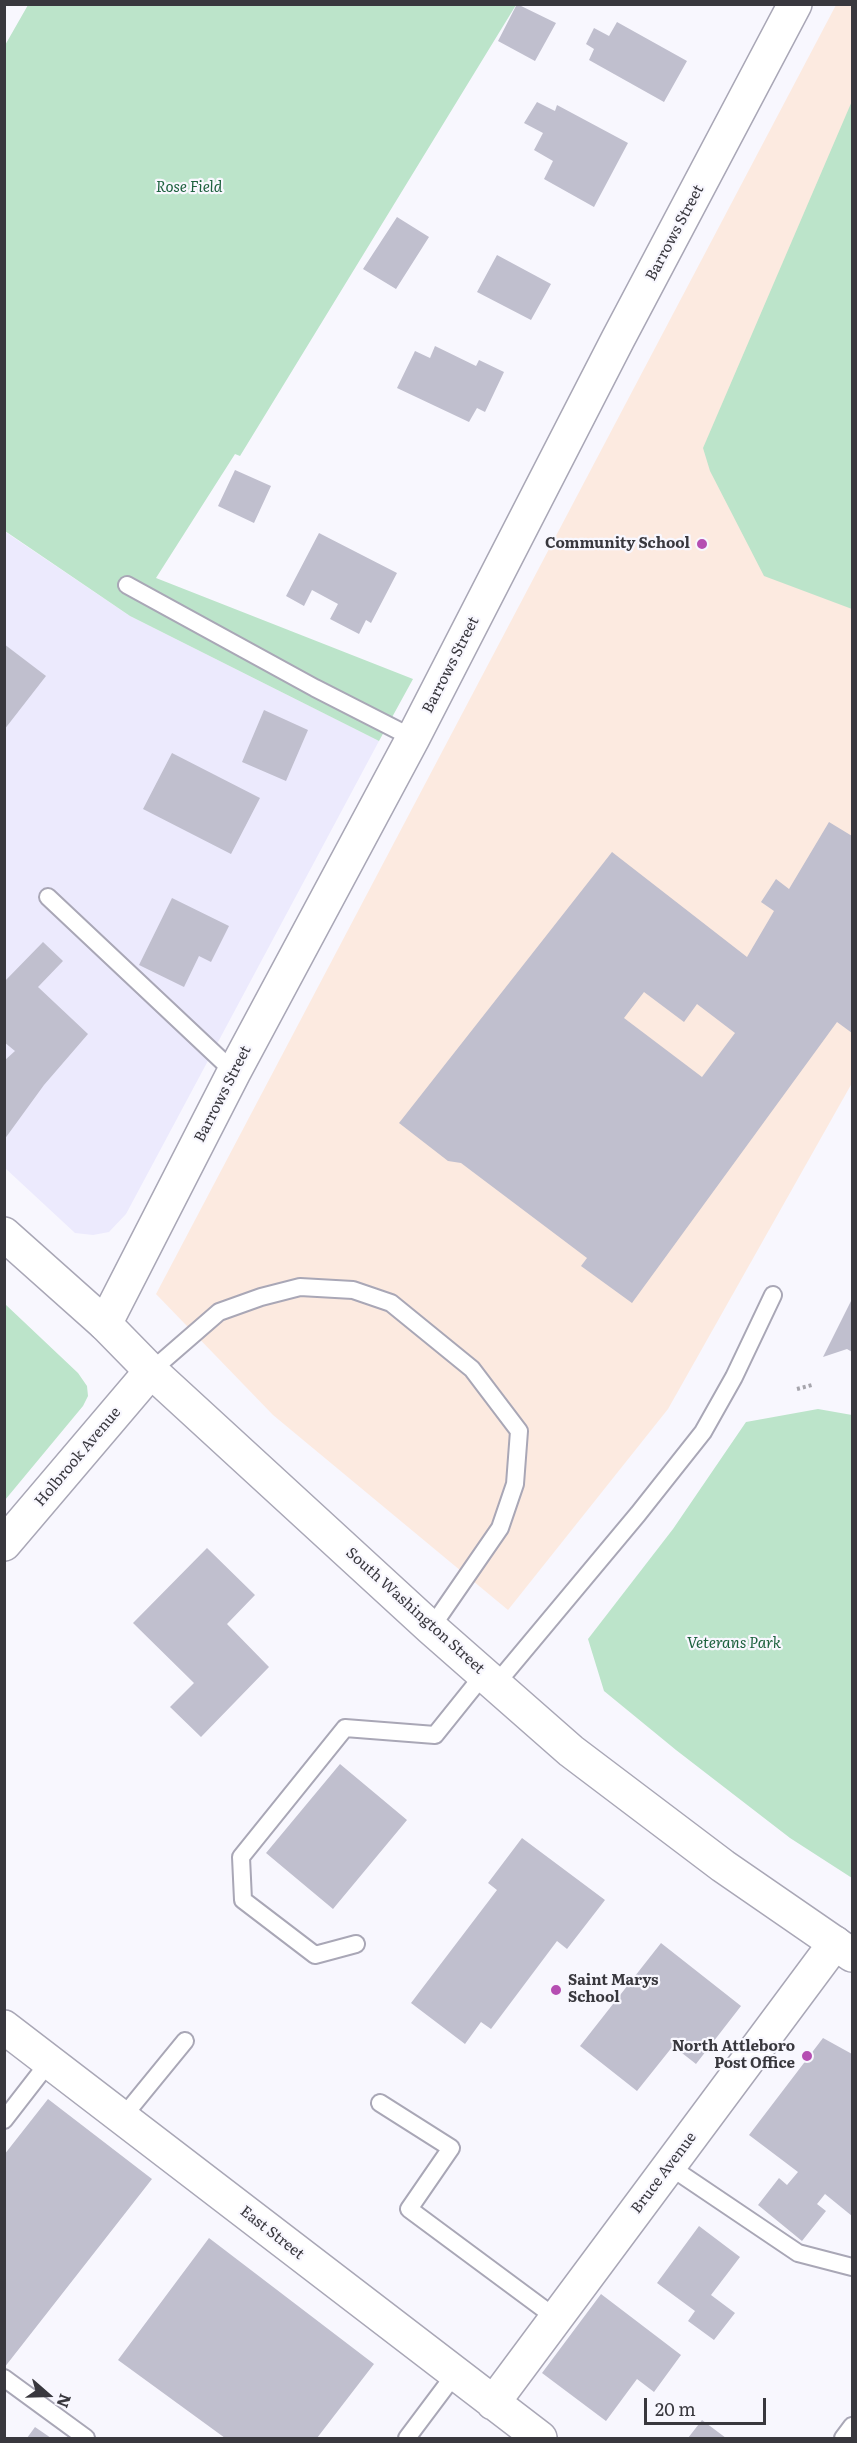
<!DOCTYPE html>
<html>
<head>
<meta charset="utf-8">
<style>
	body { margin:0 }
	#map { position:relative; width:857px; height:2443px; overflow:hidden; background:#f8f7fe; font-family:Literata,serif }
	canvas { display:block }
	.frame { position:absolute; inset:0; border:6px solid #39383e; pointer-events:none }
	.north { position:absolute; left:18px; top:2365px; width:60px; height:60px; -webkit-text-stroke:4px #f8f7fe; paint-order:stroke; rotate:110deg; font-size:16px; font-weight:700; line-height:24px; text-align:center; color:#39383e }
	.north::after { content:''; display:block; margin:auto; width:21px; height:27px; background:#39383e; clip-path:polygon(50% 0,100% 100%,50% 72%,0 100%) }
	.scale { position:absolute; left:644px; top:2398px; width:122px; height:27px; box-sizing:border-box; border:3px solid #39383e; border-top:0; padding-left:8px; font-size:18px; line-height:21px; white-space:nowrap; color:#39383e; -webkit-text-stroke:4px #f8f7fe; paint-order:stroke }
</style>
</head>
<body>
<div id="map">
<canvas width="857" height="2443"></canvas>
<div class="frame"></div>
<div class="north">N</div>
<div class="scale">20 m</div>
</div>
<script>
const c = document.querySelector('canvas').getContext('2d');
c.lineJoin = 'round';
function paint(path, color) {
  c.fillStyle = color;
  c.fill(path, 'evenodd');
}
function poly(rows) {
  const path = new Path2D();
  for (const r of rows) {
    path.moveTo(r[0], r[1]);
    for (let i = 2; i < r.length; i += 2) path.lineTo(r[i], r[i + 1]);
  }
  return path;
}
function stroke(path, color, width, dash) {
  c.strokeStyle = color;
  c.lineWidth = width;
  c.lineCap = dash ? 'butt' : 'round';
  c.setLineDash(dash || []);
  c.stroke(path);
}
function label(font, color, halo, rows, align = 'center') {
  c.font = font + ' Literata,serif';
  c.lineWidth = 4.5;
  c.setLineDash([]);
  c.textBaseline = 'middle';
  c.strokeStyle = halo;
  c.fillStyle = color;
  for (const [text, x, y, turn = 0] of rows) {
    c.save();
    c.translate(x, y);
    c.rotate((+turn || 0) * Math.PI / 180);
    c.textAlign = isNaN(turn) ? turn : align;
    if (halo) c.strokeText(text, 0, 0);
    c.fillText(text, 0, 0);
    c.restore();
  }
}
const built = poly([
	[4,531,130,616,379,741,126,1214,109,1232,93,1235,75,1233,5,1168]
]);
const education = poly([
	[836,5,852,5,852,1083,668,1409,508,1610,273,1415,156,1294]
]);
const green = poly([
	[28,5,516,5,240,456,235,454,156,578,413,679,379,741,130,616,5,531,4,47],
	[852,101,852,609,764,576,710,471,703,448],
	[5,1304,78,1373,87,1386,88,1396,83,1406,5,1500],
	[818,1409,852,1415,852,1878,790,1838,676,1750,604,1691,588,1639,673,1529,746,1422]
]);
const building = poly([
	[517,4,556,23,535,61,498,41],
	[617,22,687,61,664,102,589,60,594,49,586,44,594,28,609,36],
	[537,102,555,111,557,105,628,143,594,207,544,179,553,161,534,150,543,133,524,123],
	[397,217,429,237,396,289,363,269],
	[497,255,551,284,531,320,477,292],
	[435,346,476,366,479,360,504,372,485,412,477,408,469,422,397,388,415,351,430,358],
	[235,470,271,486,254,523,218,506],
	[319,533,397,573,371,623,366,620,359,634,330,619,338,604,312,590,304,606,286,596],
	[4,644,46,676,4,730],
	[264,710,308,730,286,781,242,762],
	[172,753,260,798,231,854,143,809],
	[829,822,852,836,852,1033,837,1022,632,1303,581,1266,587,1258,461,1163,448,1161,399,1123,612,852,747,957,774,911,761,902,776,879,789,889],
	[644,992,684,1022,697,1004,735,1033,702,1077,624,1018],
	[172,898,229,926,211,962,199,956,184,987,139,965],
	[43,942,63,961,38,987,88,1034,44,1085,4,1140,4,1061,15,1051,4,1042,4,982],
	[852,1299,852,1352,847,1349,823,1357],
	[207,1548,255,1595,227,1624,269,1667,201,1737,170,1707,194,1683,133,1623],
	[340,1764,407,1820,333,1909,266,1853],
	[522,1838,605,1900,567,1949,557,1941,491,2029,481,2022,465,2044,411,2003,497,1890,488,1883],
	[661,1943,741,2006,696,2064,673,2046,637,2091,580,2046],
	[823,2038,852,2054,852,2216,825,2194,817,2204,826,2211,802,2241,758,2205,779,2178,787,2185,798,2172,749,2135],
	[48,2099,152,2179,4,2368,4,2155],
	[699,2226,740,2257,711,2295,735,2313,714,2340,688,2321,695,2311,657,2283],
	[209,2238,374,2364,317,2438,225,2438,118,2360],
	[601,2294,681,2355,654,2392,637,2379,606,2421,542,2373],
	[702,2420,726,2438,688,2438],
	[35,2427,51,2438,27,2438]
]);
const path = poly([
	[797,1389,812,1385]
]);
const lane = poly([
	[127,585,315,688,413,738],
	[48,897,234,1072],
	[151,1371,219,1312,261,1297,300,1287,353,1290,391,1303,472,1369,519,1431,515,1484,500,1528,431,1628],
	[496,1684,638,1514,703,1432,734,1377,773,1295],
	[356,1944,315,1955,243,1900,241,1857,345,1728,435,1735,484,1674],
	[380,2103,451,2148,409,2209,556,2318],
	[122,2118,185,2041],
	[4,2120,49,2062],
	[669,2166,798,2253,852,2267],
	[4,2378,86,2438],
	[407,2438,455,2374],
	[843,2438,852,2426]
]);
const street = poly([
	[105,1324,234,1072,413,738,618,339,795,4],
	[4,1544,151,1371],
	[4,2027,540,2438],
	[493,2403,835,1943]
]);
const secondary = poly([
	[4,1234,105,1324,151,1371,431,1628,571,1751,723,1866,852,1955]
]);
const markers = [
	[702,544,6,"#b54eb2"],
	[556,1990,6,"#b54eb2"],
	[807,2056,6,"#b54eb2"]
];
const parkNames = [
	["Rose Field",189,188],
	["Veterans Park",734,1644]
];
const streetNames = [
	["Barrows Street",675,233,-62],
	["Barrows Street",451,665,-63],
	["Barrows Street",223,1094,-63],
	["Holbrook Avenue",78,1457,-50],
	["South Washington Street",415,1611,42],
	["Bruce Avenue",664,2173,-53],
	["East Street",272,2233,38]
];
const poiNames = [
	["Community School",690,544],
	["Saint Marys",568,1981,"left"],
	["School",568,1998,"left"],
	["North Attleboro",795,2047],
	["Post Office",795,2064]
];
paint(built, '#eceafd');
paint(education, '#fceae0');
paint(green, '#bce4ca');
paint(building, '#c0bfce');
stroke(lane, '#a9a7b6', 20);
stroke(street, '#a9a7b6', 36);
stroke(secondary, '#a9a7b6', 36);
stroke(path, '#a6a5ac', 4, [3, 3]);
stroke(lane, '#fff', 16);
stroke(street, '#fff', 33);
stroke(secondary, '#fff', 33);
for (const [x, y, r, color] of markers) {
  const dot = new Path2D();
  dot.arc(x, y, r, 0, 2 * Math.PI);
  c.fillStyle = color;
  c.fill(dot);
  stroke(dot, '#f8f7fe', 2);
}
label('italic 15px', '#1c613d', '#f8f7fe', parkNames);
label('15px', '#39383e', '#f8f7fe', streetNames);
label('bold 15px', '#39383e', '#f8f7fe', poiNames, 'right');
</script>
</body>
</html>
